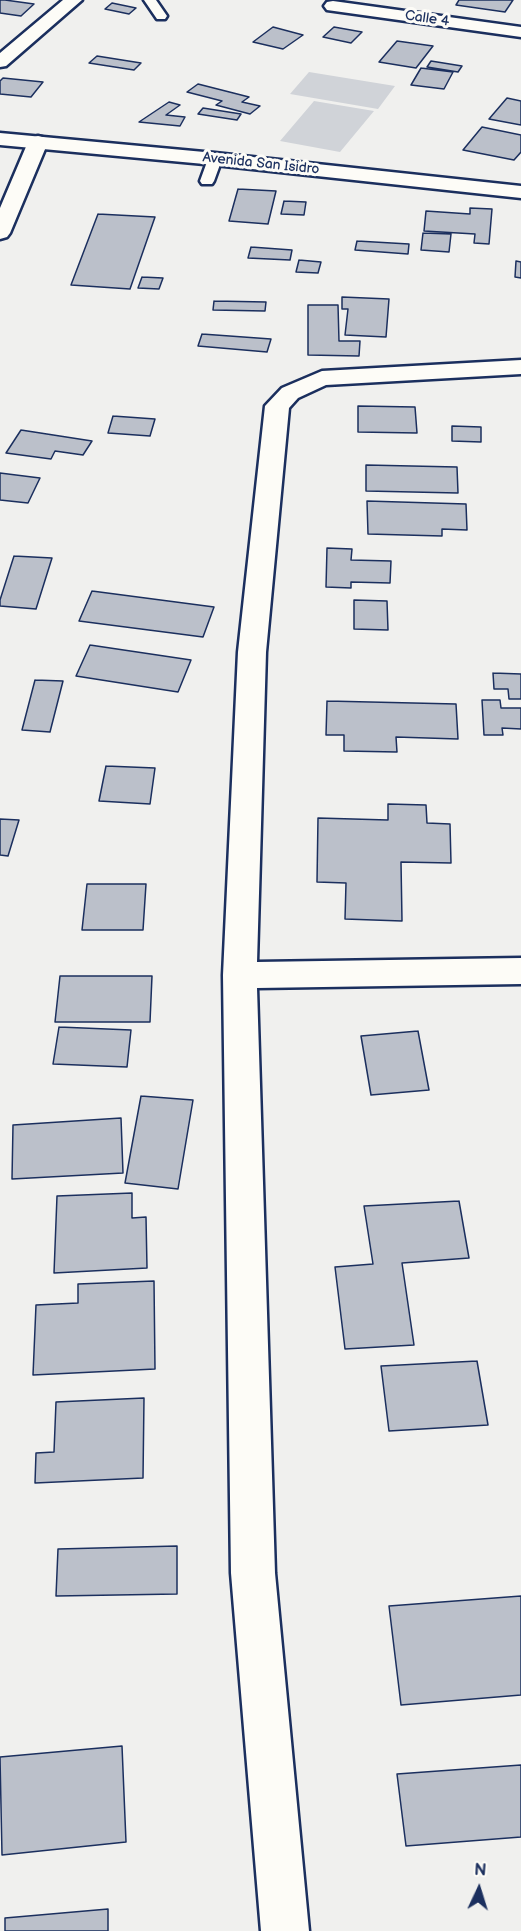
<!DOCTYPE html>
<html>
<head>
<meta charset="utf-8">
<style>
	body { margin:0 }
	#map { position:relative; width:521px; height:1931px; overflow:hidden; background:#f0f0ee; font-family:"Balsamiq Sans",sans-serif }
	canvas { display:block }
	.north { position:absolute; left:449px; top:1859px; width:60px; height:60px; -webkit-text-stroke:4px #fdfcf7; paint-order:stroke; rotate:4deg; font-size:16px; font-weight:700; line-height:24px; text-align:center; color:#1b2f5e }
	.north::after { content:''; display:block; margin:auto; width:21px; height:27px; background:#1b2f5e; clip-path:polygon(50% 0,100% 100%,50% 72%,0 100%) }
</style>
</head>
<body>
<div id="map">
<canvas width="521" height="1931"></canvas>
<div class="north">N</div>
</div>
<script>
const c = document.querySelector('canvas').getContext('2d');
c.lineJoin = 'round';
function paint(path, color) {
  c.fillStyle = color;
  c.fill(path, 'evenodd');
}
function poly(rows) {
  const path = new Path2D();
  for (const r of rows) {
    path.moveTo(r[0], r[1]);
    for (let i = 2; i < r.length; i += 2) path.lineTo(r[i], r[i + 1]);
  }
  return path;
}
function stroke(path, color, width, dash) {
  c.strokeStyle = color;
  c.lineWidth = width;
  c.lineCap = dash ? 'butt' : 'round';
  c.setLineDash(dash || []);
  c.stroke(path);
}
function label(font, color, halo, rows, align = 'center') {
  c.font = font + ' "Balsamiq Sans",sans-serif';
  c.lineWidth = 6;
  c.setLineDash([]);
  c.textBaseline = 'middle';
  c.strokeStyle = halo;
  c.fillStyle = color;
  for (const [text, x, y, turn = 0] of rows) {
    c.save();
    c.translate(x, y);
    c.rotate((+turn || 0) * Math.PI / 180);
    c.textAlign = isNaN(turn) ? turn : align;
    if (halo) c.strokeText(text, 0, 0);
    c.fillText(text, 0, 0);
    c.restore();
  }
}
const green = poly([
	[309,72,395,86,378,109,290,94],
	[314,101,374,111,340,152,280,141]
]);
const building = poly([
	[0,0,5,0,34,4,21,16,0,13,0,0],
	[459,0,513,0,505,12,456,5,459,0],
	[112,3,136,8,129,14,105,9,112,3],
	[273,27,303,35,283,49,253,42,273,27],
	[334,27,362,32,351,43,323,37,334,27],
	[397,41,433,46,416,68,379,62,397,41],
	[97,56,141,63,134,70,89,63,97,56],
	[431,61,462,66,458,72,427,67,431,61],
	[421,68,453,72,444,89,411,85,421,68],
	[3,78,43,82,31,97,0,94,0,81,3,78],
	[198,84,249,97,242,102,260,106,250,114,216,105,222,101,187,92,198,84],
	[507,98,521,101,521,125,489,119,507,98],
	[169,102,180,105,166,115,185,117,180,126,139,122,169,102],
	[203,108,241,114,237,120,198,114,203,108],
	[482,127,521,135,521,152,514,160,463,150,482,127],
	[238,189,276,191,268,224,229,221,238,189],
	[284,201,306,202,304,215,281,214,284,201],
	[470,208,492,209,489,244,474,243,475,234,424,231,426,211,470,214,470,208],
	[98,214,155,217,130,289,71,285,98,214],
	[423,233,451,234,449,252,421,250,423,233],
	[357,241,409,244,408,254,355,250,357,241],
	[251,247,292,250,290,260,248,258,251,247],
	[299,260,321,262,318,273,296,272,299,260],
	[516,261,521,262,521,278,515,277,516,261],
	[142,277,163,278,159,289,138,288,142,277],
	[342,297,389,299,386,337,345,335,348,309,342,309,342,297],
	[214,301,266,302,265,311,213,310,214,301],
	[308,305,338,305,339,341,360,341,359,356,308,355,308,305],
	[202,334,271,339,267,352,198,346,202,334],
	[358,406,415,407,417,433,358,432,358,406],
	[113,416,155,419,150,436,108,433,113,416],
	[452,426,481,427,481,442,452,441,452,426],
	[21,430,92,441,83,455,55,451,51,459,6,453,21,430],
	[366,465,457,467,458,493,366,491,366,465],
	[0,473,40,478,28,503,0,500,0,473],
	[367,501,466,504,467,530,442,529,442,536,368,534,367,501],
	[327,548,352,549,351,560,391,561,390,583,351,582,351,588,326,587,327,548],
	[14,556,52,558,36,609,0,606,0,600,14,556],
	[92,591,214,607,203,637,79,621,92,591],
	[354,600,387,601,388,630,354,629,354,600],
	[90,645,191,660,178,692,76,676,90,645],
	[493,673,521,674,521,699,509,699,508,689,494,689,493,673],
	[35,680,63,681,50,732,22,730,35,680],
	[482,700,500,700,501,708,521,708,521,729,502,728,503,735,484,735,482,700],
	[327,701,456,704,458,739,396,737,397,752,344,751,344,735,326,735,327,701],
	[106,766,155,768,150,804,99,801,106,766],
	[388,804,426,805,427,823,450,824,451,863,401,862,402,921,345,919,346,883,317,882,318,818,388,820,388,804],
	[0,819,19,820,8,856,0,855,0,819],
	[87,884,146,884,143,930,82,930,87,884],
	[60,976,152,976,150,1022,55,1022,60,976],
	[59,1027,131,1030,127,1067,53,1064,59,1027],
	[418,1031,429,1090,371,1095,361,1036,418,1031],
	[141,1096,193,1100,178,1189,125,1183,141,1096],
	[121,1118,123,1173,12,1179,13,1125,121,1118],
	[132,1193,132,1218,146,1217,147,1268,54,1273,57,1196,132,1193],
	[459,1201,469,1258,402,1263,414,1345,345,1349,335,1267,373,1264,364,1206,459,1201],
	[154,1281,155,1369,33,1375,36,1305,78,1303,78,1284,154,1281],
	[477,1361,488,1425,389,1431,381,1366,477,1361],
	[144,1398,143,1478,35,1483,36,1453,54,1452,56,1402,144,1398],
	[177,1546,177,1594,56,1596,58,1549,177,1546],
	[521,1596,521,1695,401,1705,389,1606,521,1596],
	[122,1746,126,1842,2,1855,0,1757,122,1746],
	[521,1765,521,1837,406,1846,397,1774,521,1765],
	[108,1909,108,1931,5,1931,5,1918,108,1909]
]);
const service = poly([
	[144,0,156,0,167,16,165,19,157,19,144,0],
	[215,155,222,159,214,181,212,184,202,184,200,181,208,159,215,155]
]);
const minor = poly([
	[63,0,82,0,6,66,0,67,0,53,63,0],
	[333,1,521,27,521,37,327,10,324,6,327,2,333,1],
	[38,136,45,138,48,142,10,233,7,237,0,239,0,208,28,142,31,138,38,136],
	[521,360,521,374,326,385,298,398,289,408,266,652,257,962,521,958,521,984,257,988,275,1573,309,1931,261,1931,231,1573,223,975,238,652,265,406,282,388,322,371,521,360]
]);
const secondary = poly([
	[0,133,215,153,521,186,521,198,215,165,0,145,0,133]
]);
const farStreetnames = [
	["Calle 4",427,19,8],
	["Avenida San Isidro",261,164,6]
];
paint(green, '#d0d3d8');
paint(building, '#bbc0ca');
stroke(building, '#1b2f5e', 1.5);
stroke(service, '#1b2f5e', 5);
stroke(minor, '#1b2f5e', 5);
stroke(secondary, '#1b2f5e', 5);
paint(service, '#fdfcf7');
paint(minor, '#fdfcf7');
paint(secondary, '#fdfcf7');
label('14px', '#1b2f5e', '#fdfcf7', farStreetnames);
</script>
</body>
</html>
